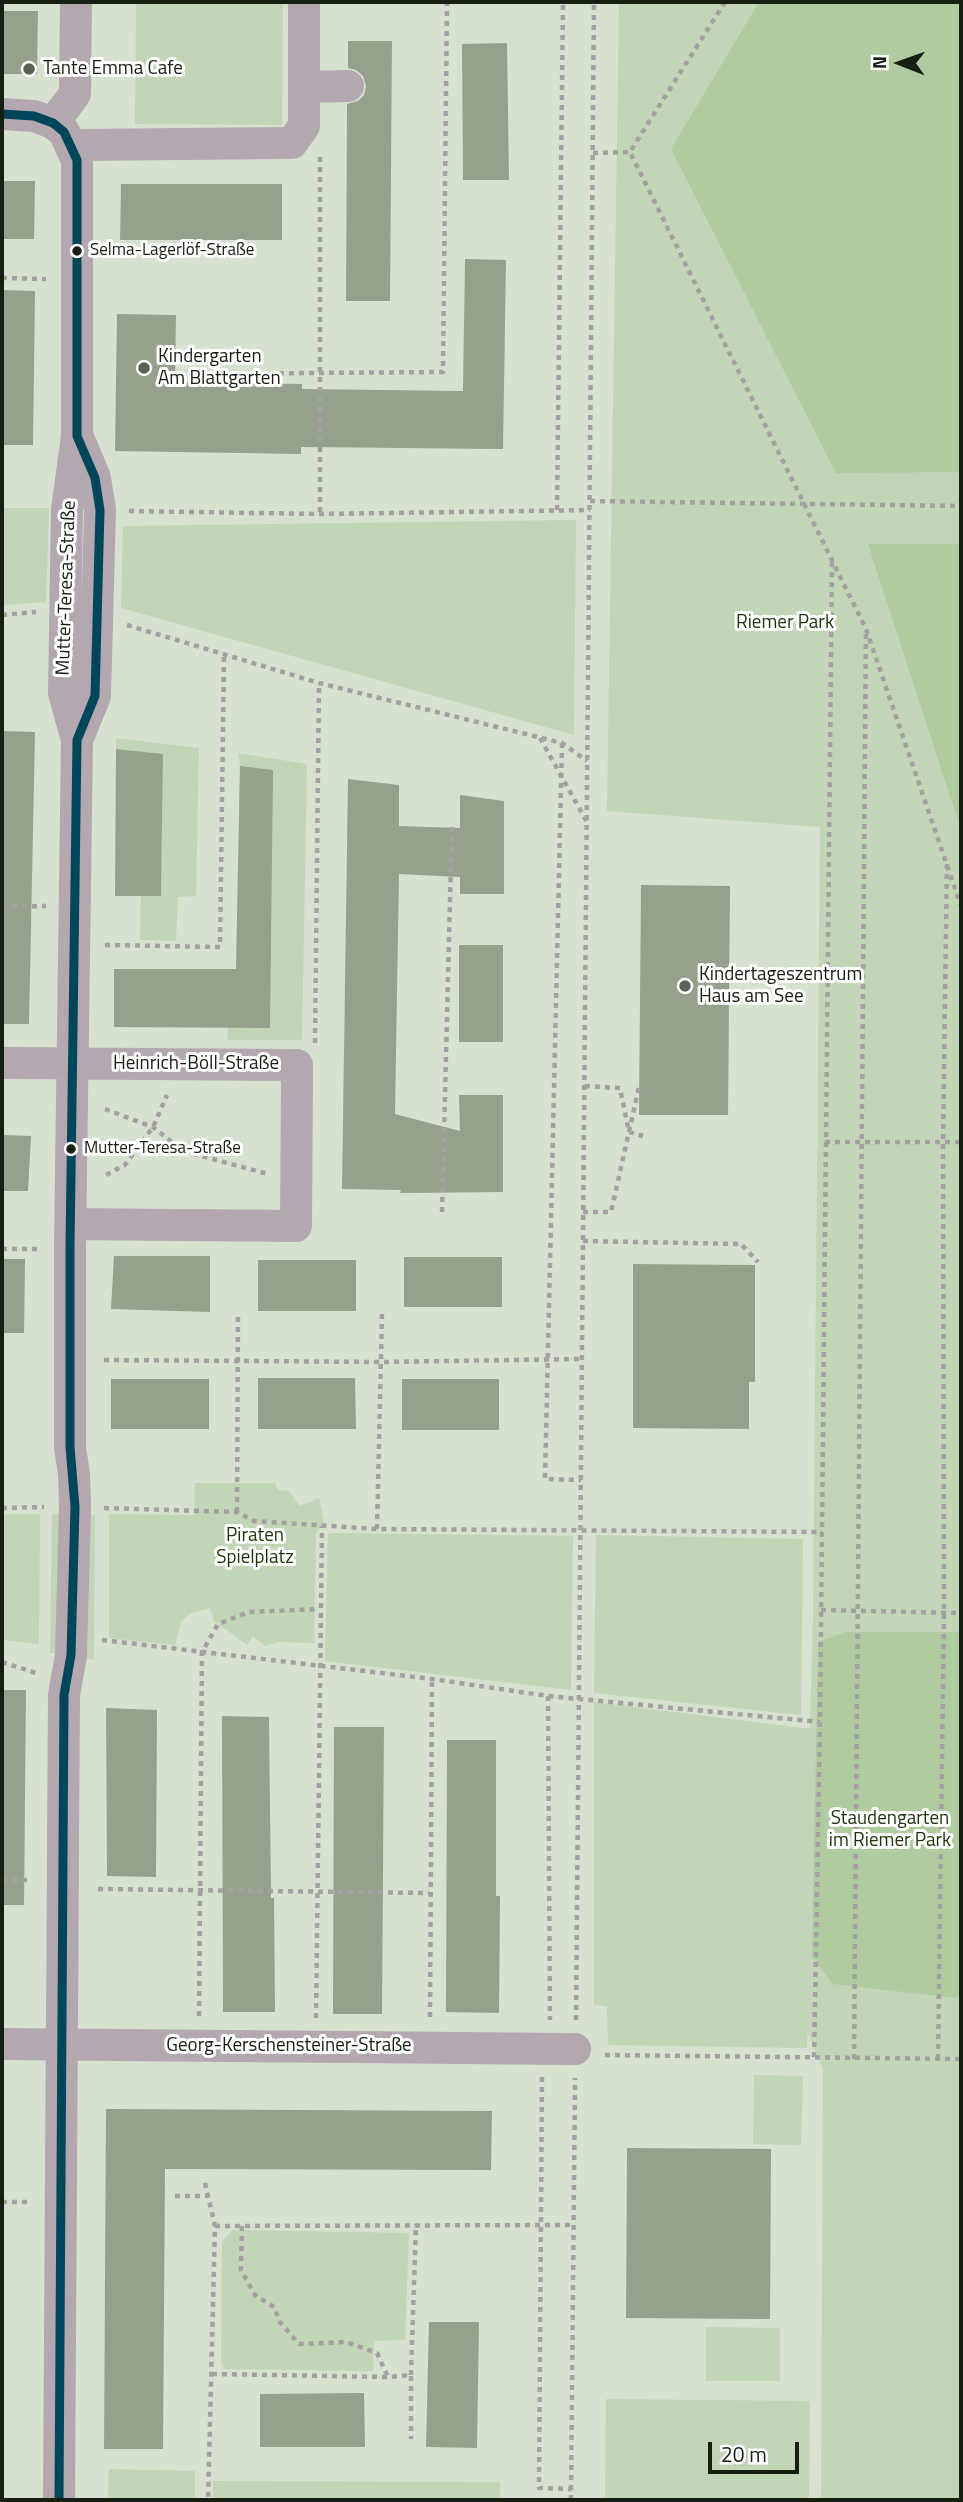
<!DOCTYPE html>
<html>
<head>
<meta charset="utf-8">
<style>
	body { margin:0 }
	#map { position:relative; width:963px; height:2502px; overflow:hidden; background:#d6e1d0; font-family:"Titillium Web",sans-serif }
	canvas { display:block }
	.frame { position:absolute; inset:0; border:4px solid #171e12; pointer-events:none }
	.north { position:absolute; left:865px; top:28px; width:70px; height:70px; -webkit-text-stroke:5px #fff; paint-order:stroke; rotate:271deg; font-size:19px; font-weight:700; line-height:28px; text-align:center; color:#171e12 }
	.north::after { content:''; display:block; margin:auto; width:24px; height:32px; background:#171e12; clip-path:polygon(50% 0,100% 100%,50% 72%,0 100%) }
	.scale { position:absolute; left:708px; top:2442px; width:91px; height:32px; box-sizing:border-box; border:4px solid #171e12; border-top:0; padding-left:9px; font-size:21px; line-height:24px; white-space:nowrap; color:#171e12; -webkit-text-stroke:5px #fff; paint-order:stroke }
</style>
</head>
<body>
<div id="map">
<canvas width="963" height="2502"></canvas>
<div class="frame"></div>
<div class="north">N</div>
<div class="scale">20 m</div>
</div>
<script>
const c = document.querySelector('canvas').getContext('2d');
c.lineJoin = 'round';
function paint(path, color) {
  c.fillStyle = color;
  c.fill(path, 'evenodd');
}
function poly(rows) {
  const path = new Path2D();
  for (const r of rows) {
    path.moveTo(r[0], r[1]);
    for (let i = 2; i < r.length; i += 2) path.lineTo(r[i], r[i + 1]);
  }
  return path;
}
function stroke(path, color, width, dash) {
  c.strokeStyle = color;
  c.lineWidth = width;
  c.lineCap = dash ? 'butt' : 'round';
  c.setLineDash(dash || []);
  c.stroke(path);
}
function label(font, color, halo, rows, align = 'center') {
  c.font = font + ' "Titillium Web",sans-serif';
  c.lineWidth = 6;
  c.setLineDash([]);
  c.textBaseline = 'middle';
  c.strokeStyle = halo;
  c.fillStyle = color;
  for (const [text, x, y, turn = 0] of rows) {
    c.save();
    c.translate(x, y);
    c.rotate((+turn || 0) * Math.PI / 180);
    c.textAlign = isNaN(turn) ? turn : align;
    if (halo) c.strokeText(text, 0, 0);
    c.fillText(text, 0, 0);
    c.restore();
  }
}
const green = poly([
	[136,2,283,2,282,125,135,124],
	[619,2,961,2,961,2500,821,2500,823,2068,808,2034,808,2024,807,2048,608,2045,607,2006,594,2005,594,1702,810,1729,813,1620,820,827,607,811],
	[2,508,49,508,46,602,2,605],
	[576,520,574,735,121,608,123,526],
	[116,738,199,748,196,896,178,897,176,941,140,940,141,895,161,896,163,755,116,749],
	[238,753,307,764,302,1040,227,1040,228,1027,270,1027,271,970,236,969,240,766],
	[195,1483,275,1483,278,1490,289,1491,300,1506,319,1498,324,1521,316,1534,314,1643,278,1642,265,1646,253,1636,247,1645,214,1621,210,1608,191,1613,181,1621,175,1645,109,1638,109,1514,194,1515],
	[2,1514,40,1514,39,1644,2,1640],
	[52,1514,63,1514,62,1653,50,1653],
	[84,1515,95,1515,94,1660,85,1658],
	[328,1533,573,1536,571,1690,325,1661],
	[596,1535,803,1539,801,1715,594,1693],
	[754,2075,803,2076,801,2145,753,2144],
	[233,2230,409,2233,405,2340,374,2341,373,2371,225,2369,221,2362,222,2241],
	[706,2327,780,2328,780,2381,706,2381],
	[606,2399,810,2401,809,2500,605,2500],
	[109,2469,195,2471,195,2500,108,2500],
	[213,2481,500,2482,500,2500,213,2500]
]);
const forest = poly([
	[759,2,961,2,961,472,836,473,671,149],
	[868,544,961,544,961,830],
	[845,1632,961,1632,961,1994,956,1998,833,1984,812,1957,818,1642]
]);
const building = poly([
	[2,11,38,11,37,74,2,74],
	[348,41,392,41,390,301,346,301,347,104,358,101,364,95,366,86,363,76,356,70,348,68],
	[507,43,509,180,463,180,462,44],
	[2,181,35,181,34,239,2,239],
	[121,184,282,184,282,240,120,240],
	[465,259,506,260,503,449,301,447,301,454,115,451,117,314,176,315,175,382,302,384,302,389,463,391],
	[2,290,35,291,33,445,2,445],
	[2,731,35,732,29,1024,2,1024],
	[116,749,163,754,161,896,115,896],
	[240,766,273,770,270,1028,114,1027,114,969,236,969],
	[348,779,399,785,399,826,460,828,460,795,504,801,504,894,460,894,460,877,399,874,395,1114,460,1131,459,1095,503,1095,503,1192,400,1193,401,1190,342,1189],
	[641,885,730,886,728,1115,639,1115],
	[459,945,503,945,503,1042,459,1042],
	[2,1135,31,1136,28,1191,2,1191],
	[114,1256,210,1256,210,1312,111,1309],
	[404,1257,502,1257,502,1307,404,1307],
	[2,1259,25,1259,24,1333,2,1333],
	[258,1260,356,1260,356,1311,258,1311],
	[633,1264,755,1265,755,1382,749,1382,749,1429,633,1428],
	[258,1378,355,1378,356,1429,258,1429],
	[111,1379,209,1379,209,1429,111,1429],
	[402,1379,499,1379,499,1430,402,1430],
	[2,1690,26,1690,24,1905,2,1905],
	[106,1708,157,1710,156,1877,107,1876],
	[222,1716,269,1717,271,1898,274,1898,275,2012,223,2012],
	[334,1727,384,1727,382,2014,333,2014],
	[447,1740,496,1740,496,1896,500,1896,499,2013,446,2012],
	[106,2109,492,2111,491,2170,165,2169,163,2449,104,2449],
	[627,2148,771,2149,770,2319,626,2318],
	[429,2322,479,2322,477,2448,426,2447],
	[364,2393,365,2447,260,2447,260,2394]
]);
const path = poly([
	[725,2,630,152,866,629,961,906],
	[593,153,630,152],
	[320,157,320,514],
	[2,278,46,279],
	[179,374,443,372,447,2],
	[590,501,961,506],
	[557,510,563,2],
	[129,511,320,514,590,510],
	[2,615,36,612],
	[127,625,319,683,562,743,587,761],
	[540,738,587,822],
	[562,743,545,1479,581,1480],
	[2,907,46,906],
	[105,945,220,947,224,655],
	[315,1043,319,683],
	[585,1086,620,1088,629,1132,643,1136],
	[105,1109,153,1127,183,1151,268,1174],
	[825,1142,961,1142],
	[106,1175,125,1165,153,1127,167,1095],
	[442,1212,452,823],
	[583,1212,611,1212,639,1087],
	[583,1241,741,1244,758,1262],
	[2,1249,39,1249],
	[104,1360,381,1362,582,1359],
	[2,1508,44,1507],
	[104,1508,237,1512,254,1521,377,1529,822,1532],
	[237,1512,238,1314],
	[377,1529,382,1314],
	[821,1610,961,1613],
	[102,1640,432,1679,548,1696,820,1722],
	[2,1662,36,1673],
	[548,1696,550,2020],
	[2,1880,32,1880],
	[98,1889,429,1893],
	[199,2016,202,1652,218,1624,249,1612,319,1609],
	[430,2017,432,1679],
	[316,2018,322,1526],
	[576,2020,594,2],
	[605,2055,961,2059],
	[814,2057,820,1722,832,559],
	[854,2059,866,629],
	[938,2059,944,1613,943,1142,947,862],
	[542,2077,539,2488,571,2489],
	[205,2183,215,2226,208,2500],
	[175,2196,209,2196],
	[2,2202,31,2202],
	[215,2226,573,2225],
	[242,2226,241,2270,255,2295,274,2307,280,2322,299,2344,346,2342,377,2353,388,2377],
	[212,2374,388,2377,411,2375,411,2439],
	[411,2375,416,2224],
	[571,2500,575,2078]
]);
const minor = poly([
	[305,87,348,86],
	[2,114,34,116,53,123,64,132,77,160,77,436,67,510,64,693,77,740,70,1246,70,1447,74,1474,75,1507,71,1655,64,1695,59,2500],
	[53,123,75,94,76,2],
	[72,145,292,143,304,126,304,2],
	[77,740,95,696,100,510,95,478,78,437],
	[2,1063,297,1065,296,1226,71,1224],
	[2,2044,575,2049]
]);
const bus1 = poly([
	[2,114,34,116,53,123,64,132,77,160,77,436,95,478,100,510,95,696,77,740,70,1246,70,1447,75,1507,71,1655,64,1695,59,2500]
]);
const markers = [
	[29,69,7,"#5a6254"],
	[77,251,6,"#171e12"],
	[144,368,7,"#5a6254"],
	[685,986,7,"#5a6254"],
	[71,1149,6,"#171e12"]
];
const busNames = [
	["Selma-Lagerlöf-Straße",90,251],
	["Mutter-Teresa-Straße",84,1149]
];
const poiNames = [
	["Tante Emma Cafe",43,69],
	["Kindergarten",158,357],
	["Am Blattgarten",158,379],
	["Kindertageszentrum",699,975],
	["Haus am See",699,997]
];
const streetNames = [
	["Mutter-Teresa-Straße",67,588,-88],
	["Heinrich-Böll-Straße",196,1064],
	["Georg-Kerschensteiner-Straße",289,2046]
];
const parkNames = [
	["Riemer Park",785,623],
	["Piraten",255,1536],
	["Spielplatz",255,1558],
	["Staudengarten",890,1819],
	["im Riemer Park",890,1841]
];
paint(green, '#c2d5b7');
paint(forest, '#b1cba1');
paint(building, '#95a18d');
stroke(path, '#a5a0a1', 4.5, [5, 5]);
stroke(minor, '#b3a8b0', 32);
stroke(bus1, '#00465a', 9);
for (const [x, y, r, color] of markers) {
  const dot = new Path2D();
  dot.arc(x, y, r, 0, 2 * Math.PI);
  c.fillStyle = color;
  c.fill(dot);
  stroke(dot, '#fff', 2.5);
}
label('17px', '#171e12', '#fff', busNames, 'left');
label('19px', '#171e12', '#fff', poiNames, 'left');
label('19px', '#171e12', '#fff', streetNames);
label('19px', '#1c3408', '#fff', parkNames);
</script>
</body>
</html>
